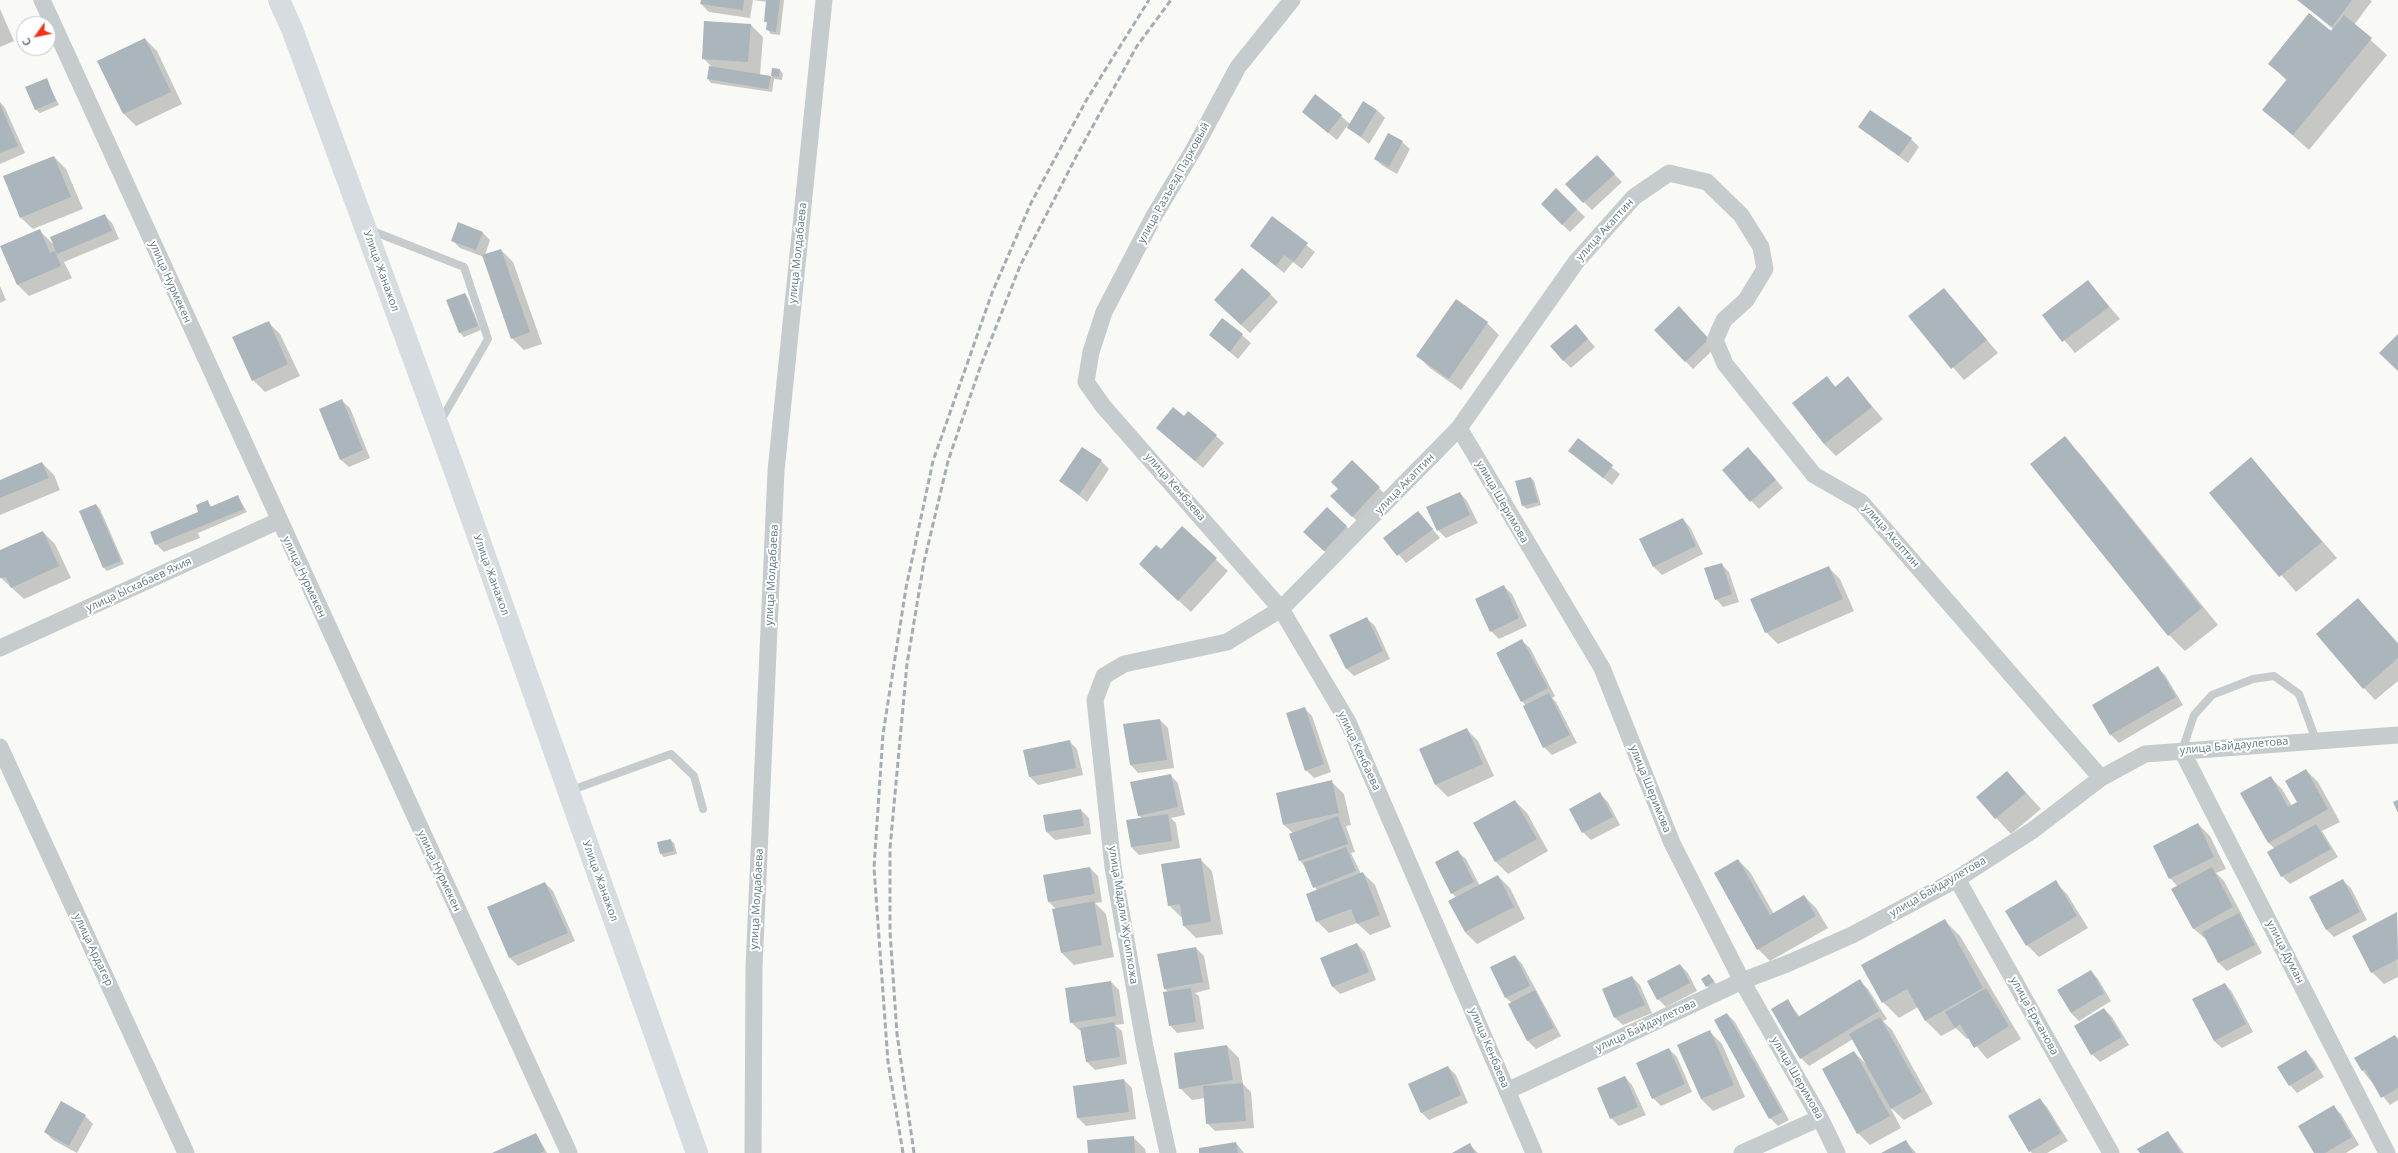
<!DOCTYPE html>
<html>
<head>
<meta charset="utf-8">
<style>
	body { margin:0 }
	#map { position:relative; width:2398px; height:1153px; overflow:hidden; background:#f9f9f6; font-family:"Open Sans",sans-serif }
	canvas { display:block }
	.north { position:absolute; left:16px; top:16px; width:40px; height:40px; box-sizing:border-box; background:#fff; border:1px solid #c0c9ce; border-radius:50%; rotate:237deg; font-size:11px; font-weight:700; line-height:16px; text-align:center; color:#617984 }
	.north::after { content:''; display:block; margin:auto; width:14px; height:18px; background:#f5311a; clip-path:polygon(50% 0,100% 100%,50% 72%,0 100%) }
</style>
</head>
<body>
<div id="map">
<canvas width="2398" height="1153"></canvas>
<div class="north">С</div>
</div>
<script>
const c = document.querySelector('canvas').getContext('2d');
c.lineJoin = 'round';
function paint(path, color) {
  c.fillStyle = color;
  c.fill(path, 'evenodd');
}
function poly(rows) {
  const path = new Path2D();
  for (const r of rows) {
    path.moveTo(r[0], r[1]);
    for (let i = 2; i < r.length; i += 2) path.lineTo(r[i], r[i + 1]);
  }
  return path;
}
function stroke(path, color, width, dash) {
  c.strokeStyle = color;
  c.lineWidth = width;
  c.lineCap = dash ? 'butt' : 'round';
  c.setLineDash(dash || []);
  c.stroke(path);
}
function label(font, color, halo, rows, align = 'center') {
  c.font = font + ' "Open Sans",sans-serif';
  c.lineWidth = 4;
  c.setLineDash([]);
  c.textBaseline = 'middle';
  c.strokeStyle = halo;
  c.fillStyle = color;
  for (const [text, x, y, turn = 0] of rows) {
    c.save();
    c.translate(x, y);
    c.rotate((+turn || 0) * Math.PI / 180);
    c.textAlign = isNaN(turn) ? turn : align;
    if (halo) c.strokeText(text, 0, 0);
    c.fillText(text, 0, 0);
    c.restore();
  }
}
const shadow = poly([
	[702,0,784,0,780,35,771,34,768,30,768,24,765,21,767,2,753,0,750,18,709,12,701,4],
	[2298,0,2370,0,2372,1,2354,25,2387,55,2309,150,2264,110,2287,81,2270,64,2333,29],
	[0,9,14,41,0,47],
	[751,25,763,37,760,75,772,77,773,69,780,70,783,74,782,80,774,79,772,92,711,83,708,79,712,67,703,58],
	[145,39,157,51,182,104,136,126,124,114,99,61],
	[46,79,59,105,40,113,36,110],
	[0,102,5,108,25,153,0,164],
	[1377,110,1385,118,1369,144,1347,126,1337,140,1303,112,1341,116,1350,124],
	[1859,127,1911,139,1919,147,1908,163],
	[1402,142,1410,149,1397,174,1383,166,1375,159],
	[54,157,66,169,83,209,33,229,21,218],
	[1604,164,1622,182,1592,210,1567,185],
	[1556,189,1585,217,1570,232,1542,204],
	[104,215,112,223,119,239,64,262,72,278,29,296,17,284,40,231,54,245],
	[1272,218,1315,252,1302,269,1293,262,1284,273,1251,246],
	[483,233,490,240,485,255,501,250,513,262,542,344,524,350,512,338,484,257,460,248,452,240],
	[2088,281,2120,319,2075,353,2043,315],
	[0,286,6,300,0,303],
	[1944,289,1998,353,1964,380,1910,317],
	[465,294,468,298,481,330,464,337,460,333,447,301],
	[1270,294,1278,302,1250,333,1223,308],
	[1456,301,1487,323,1499,335,1461,390,1430,368,1418,356],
	[1679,308,1716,347,1693,369,1685,361],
	[1223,319,1251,343,1238,359,1210,335],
	[268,322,280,334,300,376,265,392,253,380],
	[1576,325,1595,347,1571,368,1563,360],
	[1827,378,1836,387,1848,378,1883,419,1836,456,1824,444],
	[342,401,350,408,370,458,349,467,341,460,320,410],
	[1157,428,1216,436,1224,443,1203,468],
	[2065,438,2080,454,2218,625,2185,651,2169,635],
	[1578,440,1620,474,1612,485,1570,451],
	[1756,456,1783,488,1759,509,1723,470],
	[2251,459,2337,558,2296,592,2210,493],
	[1101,461,1109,469,1087,502,1061,481],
	[1352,462,1387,496,1360,524,1332,496,1339,489],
	[42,463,54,475,60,490,0,515,0,481],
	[1531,478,1534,481,1541,505,1527,509,1523,506],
	[1460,493,1467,501,1478,523,1446,538,1438,530],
	[238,497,247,512,198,533,200,538,164,552,156,544,200,512,207,501,212,507],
	[96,505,100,509,124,564,107,571,104,568],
	[1418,512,1440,538,1406,563,1385,538],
	[1682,519,1690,527,1703,554,1662,575,1654,567,1641,540],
	[1346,526,1354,534,1332,558,1312,540],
	[1182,528,1228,571,1191,612,1152,576,1161,550],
	[43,532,55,544,71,578,24,599,1,578,0,551],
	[1721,564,1729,572,1739,602,1723,607,1716,599],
	[1828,567,1840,579,1854,611,1778,644,1766,632],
	[1504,587,1512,594,1527,626,1499,639,1491,631],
	[2358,599,2398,643,2398,681,2375,700,2364,688],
	[1367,619,1375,626,1390,659,1354,676,1346,668],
	[1522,641,1530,648,1555,696,1552,698,1556,702,1577,743,1552,755,1544,747,1524,707,1526,706,1522,701],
	[2157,668,2165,675,2183,705,2119,743,2111,735,2094,705],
	[1304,708,1312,716,1331,772,1314,778,1306,770],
	[1160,720,1168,728,1174,768,1138,773,1131,765,1124,725],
	[1466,729,1478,741,1494,776,1448,797,1436,785,1420,750],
	[1069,741,1077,749,1083,775,1038,785,1030,777,1024,751],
	[2306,770,2318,782,2340,822,2322,831,2338,857,2290,884,2282,876,2268,852,2275,849,2268,842,2270,777,2282,789,2292,806,2298,803],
	[2007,772,2041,809,2011,834,1996,818],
	[1170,775,1178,783,1185,815,1171,818,1176,823,1180,848,1139,855,1131,847,1142,819,1139,815],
	[1332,782,1344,794,1351,825,1346,826,1355,852,1351,853,1361,874,1363,873,1375,885,1391,927,1370,935,1357,923,1329,933,1317,921,1317,891,1305,866,1300,861,1290,834,1293,833,1284,825],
	[1600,794,1608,802,1620,825,1591,840,1583,832],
	[1515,801,1527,813,1548,851,1508,874,1496,862,1474,824],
	[1081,810,1089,818,1091,834,1055,840,1047,832],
	[2198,824,2210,836,2226,869,2216,873,2224,881,2262,953,2227,971,2219,963,2207,940,2194,929,2173,890,2178,887,2170,878,2154,846],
	[670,840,674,843,677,854,664,857,661,854],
	[1458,852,1466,859,1480,886,1498,876,1510,888,1525,919,1477,944,1465,932,1457,898,1452,893],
	[1200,859,1212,871,1223,934,1196,938,1184,926,1183,917,1181,917,1169,905],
	[1738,860,1750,872,1774,914,1804,896,1816,908,1828,928,1770,961,1758,949],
	[1090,868,1098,876,1102,902,1095,903,1106,914,1114,957,1074,965,1062,953,1056,909,1049,902],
	[2343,881,2351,888,2367,920,2334,937,2326,929],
	[2055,882,2067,894,2088,928,2039,957,2027,945],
	[545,883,553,891,575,941,518,966,510,958,488,908],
	[2397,914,2398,977,2384,984,2372,972,2354,936],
	[1944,920,1960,936,2021,1039,1987,1059,1970,1038,1967,1039,1956,1028,1941,1036,1925,1020,1918,1007,1899,1018,1883,1002],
	[1357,944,1365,952,1376,980,1340,994,1332,986],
	[1196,948,1204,956,1210,989,1195,993,1199,996,1204,1029,1177,1033,1170,1025,1168,992,1165,989,1159,955],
	[1515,956,1522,964,1561,1036,1536,1049,1528,1041,1510,1004,1512,1003,1506,998,1491,968],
	[1680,965,1688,973,1697,991,1666,1007,1658,999],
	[2091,971,2098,979,2111,1001,2079,1021,2071,1013],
	[1709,975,1717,985,1710,990,1702,979],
	[1632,977,1640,985,1652,1013,1623,1025,1615,1018],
	[1860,981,1868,989,1887,1019,1883,1021,1892,1030,1933,1104,1904,1120,1890,1107,1901,1128,1870,1145,1858,1133,1854,1052,1867,1065,1853,1039,1809,1066,1801,1058,1787,1000,1800,1017],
	[1111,982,1119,990,1124,1024,1115,1025,1122,1031,1127,1064,1095,1070,1087,1062,1082,1030,1079,1030,1071,1022],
	[2225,984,2232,992,2253,1032,2222,1048,2214,1041],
	[2104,1009,2112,1017,2129,1045,2100,1062,2092,1054],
	[1727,1014,1735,1022,1789,1120,1778,1126,1770,1118],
	[1710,1032,1722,1044,1745,1097,1713,1111,1701,1099],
	[2395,1036,2398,1039,2398,1100,2390,1105,2362,1070],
	[1227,1046,1239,1058,1243,1084,1251,1092,1254,1128,1215,1131,1207,1123,1205,1098,1192,1100,1180,1088],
	[1669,1049,1677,1057,1692,1092,1661,1106,1653,1098],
	[2306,1051,2313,1059,2324,1077,2297,1093,2290,1085],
	[1448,1067,1456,1075,1468,1103,1429,1120,1421,1112],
	[1625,1077,1632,1085,1646,1115,1619,1126,1611,1118,1598,1089],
	[1124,1080,1132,1088,1136,1119,1086,1126,1078,1118],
	[2039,1099,2047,1107,2068,1141,2047,1153,2032,1153,2030,1151],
	[2333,1106,2341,1114,2359,1145,2346,1153,2315,1153],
	[85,1116,93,1124,77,1153,53,1140,45,1132],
	[2168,1132,2184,1153,2141,1153],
	[536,1134,547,1153,496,1153],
	[1133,1137,1145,1149,1146,1153,1089,1153],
	[1906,1141,1916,1153,1883,1153],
	[1236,1143,1244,1153,1200,1153],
	[1470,1145,1478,1153,1454,1153]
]);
const building = poly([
	[701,0,744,0,743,10,700,4],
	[766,0,780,0,776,32,766,30,767,22,764,22],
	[2297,0,2352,0,2332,27],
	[2309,13,2331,31,2344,15,2372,38,2293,135,2262,110,2287,79,2268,64],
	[704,21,751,24,748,62,702,59],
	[145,38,171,92,123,114,97,61],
	[709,66,771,76,768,89,707,79],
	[772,68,780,69,779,77,771,76],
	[47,78,56,101,35,110,25,87],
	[1315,94,1342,115,1328,133,1302,112],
	[1363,101,1377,110,1361,137,1347,128],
	[0,104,18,146,0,153],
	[1870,110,1912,138,1899,156,1858,127],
	[1388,133,1403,141,1389,167,1374,159],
	[1597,155,1615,174,1583,203,1565,184],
	[54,156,71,197,20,218,3,176],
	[1556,188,1577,209,1562,225,1541,204],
	[105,214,112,231,57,254,50,237],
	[1272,216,1308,243,1294,262,1284,255,1276,266,1250,246],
	[458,222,483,232,476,250,451,241],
	[40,229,50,253,55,251,61,266,17,285,0,246],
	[501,249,530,332,511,339,482,255],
	[1242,268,1271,294,1241,325,1214,300],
	[2088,280,2109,307,2062,342,2042,315],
	[1944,288,1987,340,1951,369,1908,316],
	[465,293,478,326,459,333,446,300],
	[1456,299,1488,322,1449,379,1416,356],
	[1679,306,1709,339,1685,362,1654,330],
	[1222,318,1243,334,1230,352,1209,335],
	[269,321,288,364,252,381,232,337],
	[1576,324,1588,339,1563,361,1550,346],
	[2398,334,2398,371,2379,353],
	[1827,376,1835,387,1848,376,1872,407,1824,444,1792,403],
	[342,399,363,450,340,460,319,409],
	[1173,407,1184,416,1188,411,1217,435,1195,461,1156,428],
	[2065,436,2202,608,2168,636,2030,464],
	[1578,438,1613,465,1603,478,1568,451],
	[1082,447,1102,460,1079,495,1059,481],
	[1748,447,1776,480,1750,502,1722,470],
	[2251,457,2322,542,2279,577,2209,493],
	[1352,460,1380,487,1352,517,1330,496,1338,489,1331,482],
	[42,462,49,478,0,498,0,480],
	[1531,477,1538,502,1522,506,1515,481],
	[1460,492,1470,515,1437,531,1426,507],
	[238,495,244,509,155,545,150,532,198,512,196,505,208,500,210,507],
	[96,504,121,561,103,568,79,511],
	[1327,507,1347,526,1324,551,1303,532],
	[1418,511,1433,529,1397,556,1383,538],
	[1683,518,1696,546,1653,567,1639,539],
	[1182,526,1217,558,1178,601,1139,564,1156,545,1161,549],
	[43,531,59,566,11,588,6,577,0,578,0,550],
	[1722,563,1732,594,1715,600,1704,568],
	[1829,566,1843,599,1765,633,1750,599],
	[1504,585,1519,618,1490,632,1475,599],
	[2358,598,2398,644,2398,658,2363,689,2316,634],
	[1367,617,1383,651,1346,669,1329,635],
	[1522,639,1548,688,1521,702,1496,653],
	[2158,666,2176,697,2110,735,2092,705],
	[1549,693,1570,735,1543,748,1523,706],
	[1305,707,1324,764,1305,771,1286,713],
	[1160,719,1167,760,1130,765,1123,724],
	[1467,728,1483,764,1435,785,1419,749],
	[1070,740,1076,768,1029,777,1023,750],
	[2306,769,2328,809,2268,843,2240,793,2271,776,2288,807,2297,802,2285,781],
	[2007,771,2026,793,1995,819,1976,797],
	[1171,774,1178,807,1138,816,1130,782],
	[1332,780,1339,813,1283,825,1276,793],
	[1600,792,1613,817,1582,833,1569,809],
	[1515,800,1537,839,1495,862,1473,823],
	[2398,800,2398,813,2393,802],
	[1081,809,1084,826,1046,832,1043,815],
	[1168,814,1172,841,1131,847,1126,820],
	[1338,816,1348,844,1299,861,1289,834],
	[2198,823,2214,857,2169,879,2153,846],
	[2316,824,2331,849,2281,877,2267,852],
	[671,839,674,851,660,854,657,842],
	[1346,847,1356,871,1313,888,1303,863],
	[1458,850,1474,882,1451,894,1435,862],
	[1201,858,1211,922,1183,926,1180,904,1168,906,1161,864],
	[1738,859,1770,915,1804,895,1816,916,1757,950,1714,873],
	[1090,867,1095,894,1048,902,1043,875],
	[2212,867,2233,907,2193,929,2171,889],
	[1363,872,1380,915,1357,924,1351,909,1316,922,1306,894],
	[1498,875,1514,907,1465,932,1448,901],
	[2343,879,2360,912,2326,930,2309,897],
	[2056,880,2077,916,2026,946,2005,911],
	[545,882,568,933,509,958,487,907],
	[1094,901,1102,945,1061,953,1052,909],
	[2397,912,2398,959,2371,973,2352,936],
	[2239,913,2255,945,2218,963,2202,932],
	[1945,919,1983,988,1925,1021,1907,989,1882,1003,1861,965],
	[1357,943,1369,972,1332,987,1320,958],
	[1196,947,1203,982,1164,989,1157,954],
	[1515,955,1530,986,1505,998,1490,967],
	[1680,964,1690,983,1657,1000,1647,981],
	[2091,970,2104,993,2071,1013,2057,990],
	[1709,974,1714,981,1706,987,1701,979],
	[1632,976,1645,1005,1614,1018,1602,989],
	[1860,979,1879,1011,1800,1059,1771,1009,1788,999,1798,1017],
	[1111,981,1116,1016,1070,1023,1065,988],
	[2225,983,2246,1024,2214,1041,2192,999],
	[1191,988,1196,1022,1169,1026,1163,992],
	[1986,988,2009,1026,1974,1048,1960,1024,1955,1028,1945,1012],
	[1535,990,1554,1028,1527,1041,1508,1004],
	[2104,1008,2122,1037,2091,1055,2074,1026],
	[1727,1013,1782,1112,1769,1119,1714,1020],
	[1880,1017,1922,1092,1891,1109,1849,1034],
	[1114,1022,1120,1057,1086,1062,1080,1028],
	[1710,1030,1734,1085,1701,1099,1677,1045],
	[2395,1035,2398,1040,2398,1088,2381,1098,2365,1069,2362,1071,2354,1058],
	[1227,1045,1233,1080,1179,1089,1174,1053],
	[1669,1048,1685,1084,1652,1099,1636,1063],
	[2306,1050,2317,1069,2289,1086,2277,1067],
	[1854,1051,1890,1116,1857,1134,1822,1069],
	[1448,1066,1461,1095,1421,1113,1408,1084],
	[1625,1076,1638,1107,1610,1119,1597,1088],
	[1124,1079,1129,1112,1077,1118,1073,1086],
	[1243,1083,1246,1121,1206,1124,1203,1086],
	[2040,1098,2061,1133,2029,1152,2008,1116],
	[61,1101,86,1115,69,1146,44,1132],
	[2334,1105,2352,1137,2325,1153,2314,1153,2298,1126],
	[2168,1131,2181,1153,2140,1153,2137,1149],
	[536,1133,545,1151,540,1153,492,1153],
	[1134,1136,1135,1153,1088,1153,1087,1140],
	[1906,1140,1913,1153,1881,1153],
	[1236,1142,1238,1153,1199,1153,1199,1148],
	[1470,1143,1475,1153,1452,1153]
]);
const service = poly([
	[370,230,464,267,488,339,440,422],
	[2182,751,2194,715,2212,695,2253,679,2274,676,2299,694,2316,740],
	[569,791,671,754,694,776,703,809]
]);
const minor = poly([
	[42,0,569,1153],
	[1292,0,1238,67,1194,149,1154,216,1104,312,1091,352,1086,382,1103,406,1281,609,1348,722,1534,1153],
	[1459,428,1602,668,1672,843,1742,981,1820,1118,1837,1153],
	[0,648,278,521],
	[0,747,186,1153],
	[2182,751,2387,1153],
	[1957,879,2111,1153],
	[1507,1091,1742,981,1789,963,1852,935,1957,879,2033,830,2101,778,2145,754,2398,735],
	[753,1153,754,967,776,471,824,0],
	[1168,1153,1145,1047,1113,867,1095,700,1104,676,1124,664,1227,642,1281,609,1459,428,1576,262,1634,197,1669,173,1707,182,1741,215,1761,247,1765,269,1746,300,1724,320,1715,340,1725,364,1814,475,1861,502,2101,778],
	[1742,1153,1820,1118]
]);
const primary = poly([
	[279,0,292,29,453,466,697,1153]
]);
const rail = poly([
	[903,1153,888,1062,874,868,883,734,906,588,933,461,992,293,1031,203,1087,99,1149,0],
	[914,1153,897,1034,890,932,890,848,907,664,924,562,948,461,981,365,1020,266,1078,153,1137,46,1171,0]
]);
const streetNames = [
	["улица Разъезд Парковый",1174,183,-61],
	["улица Акаптин",1605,230,-48],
	["улица Молдабаева",798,253,-84],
	["Улица Жанажол",381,271,70],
	["улица Нурмекен",170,282,66],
	["улица Акаптин",1405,484,-46],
	["улица Кенбаева",1175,487,49],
	["улица Шеримова",1502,502,60],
	["улица Акаптин",1891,536,49],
	["Улица Жанажол",491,575,70],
	["улица Молдабаева",772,575,-87],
	["улица Нурмекен",304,577,65],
	["улица Ыскабаев Яхия",139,585,-25],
	["улица Байдаулетова",2234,746,-5],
	["улица Кенбаева",1359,751,65],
	["улица Шеримова",1650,789,68],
	["улица Нурмекен",439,871,65],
	["Улица Жанажол",600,881,70],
	["улица Байдаулетова",1938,887,-30],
	["улица Молдабаева",757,899,-87],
	["улица Мадали Жусипкожа",1123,915,81],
	["улица Ардагер",93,950,65],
	["улица Думан",2285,952,63],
	["улица Ержанова",2034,1016,61],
	["улица Байдаулетова",1646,1026,-25],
	["улица Кенбаева",1489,1048,67],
	["улица Шеримова",1797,1078,60]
];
paint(shadow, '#0003');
paint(building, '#aab6bb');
stroke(service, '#c6cbce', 8);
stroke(minor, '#c6cbce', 17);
stroke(primary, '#d6dcdf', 22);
stroke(rail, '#a4adb2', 3, [6, 3]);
label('11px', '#617984', '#fff', streetNames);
</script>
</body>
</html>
